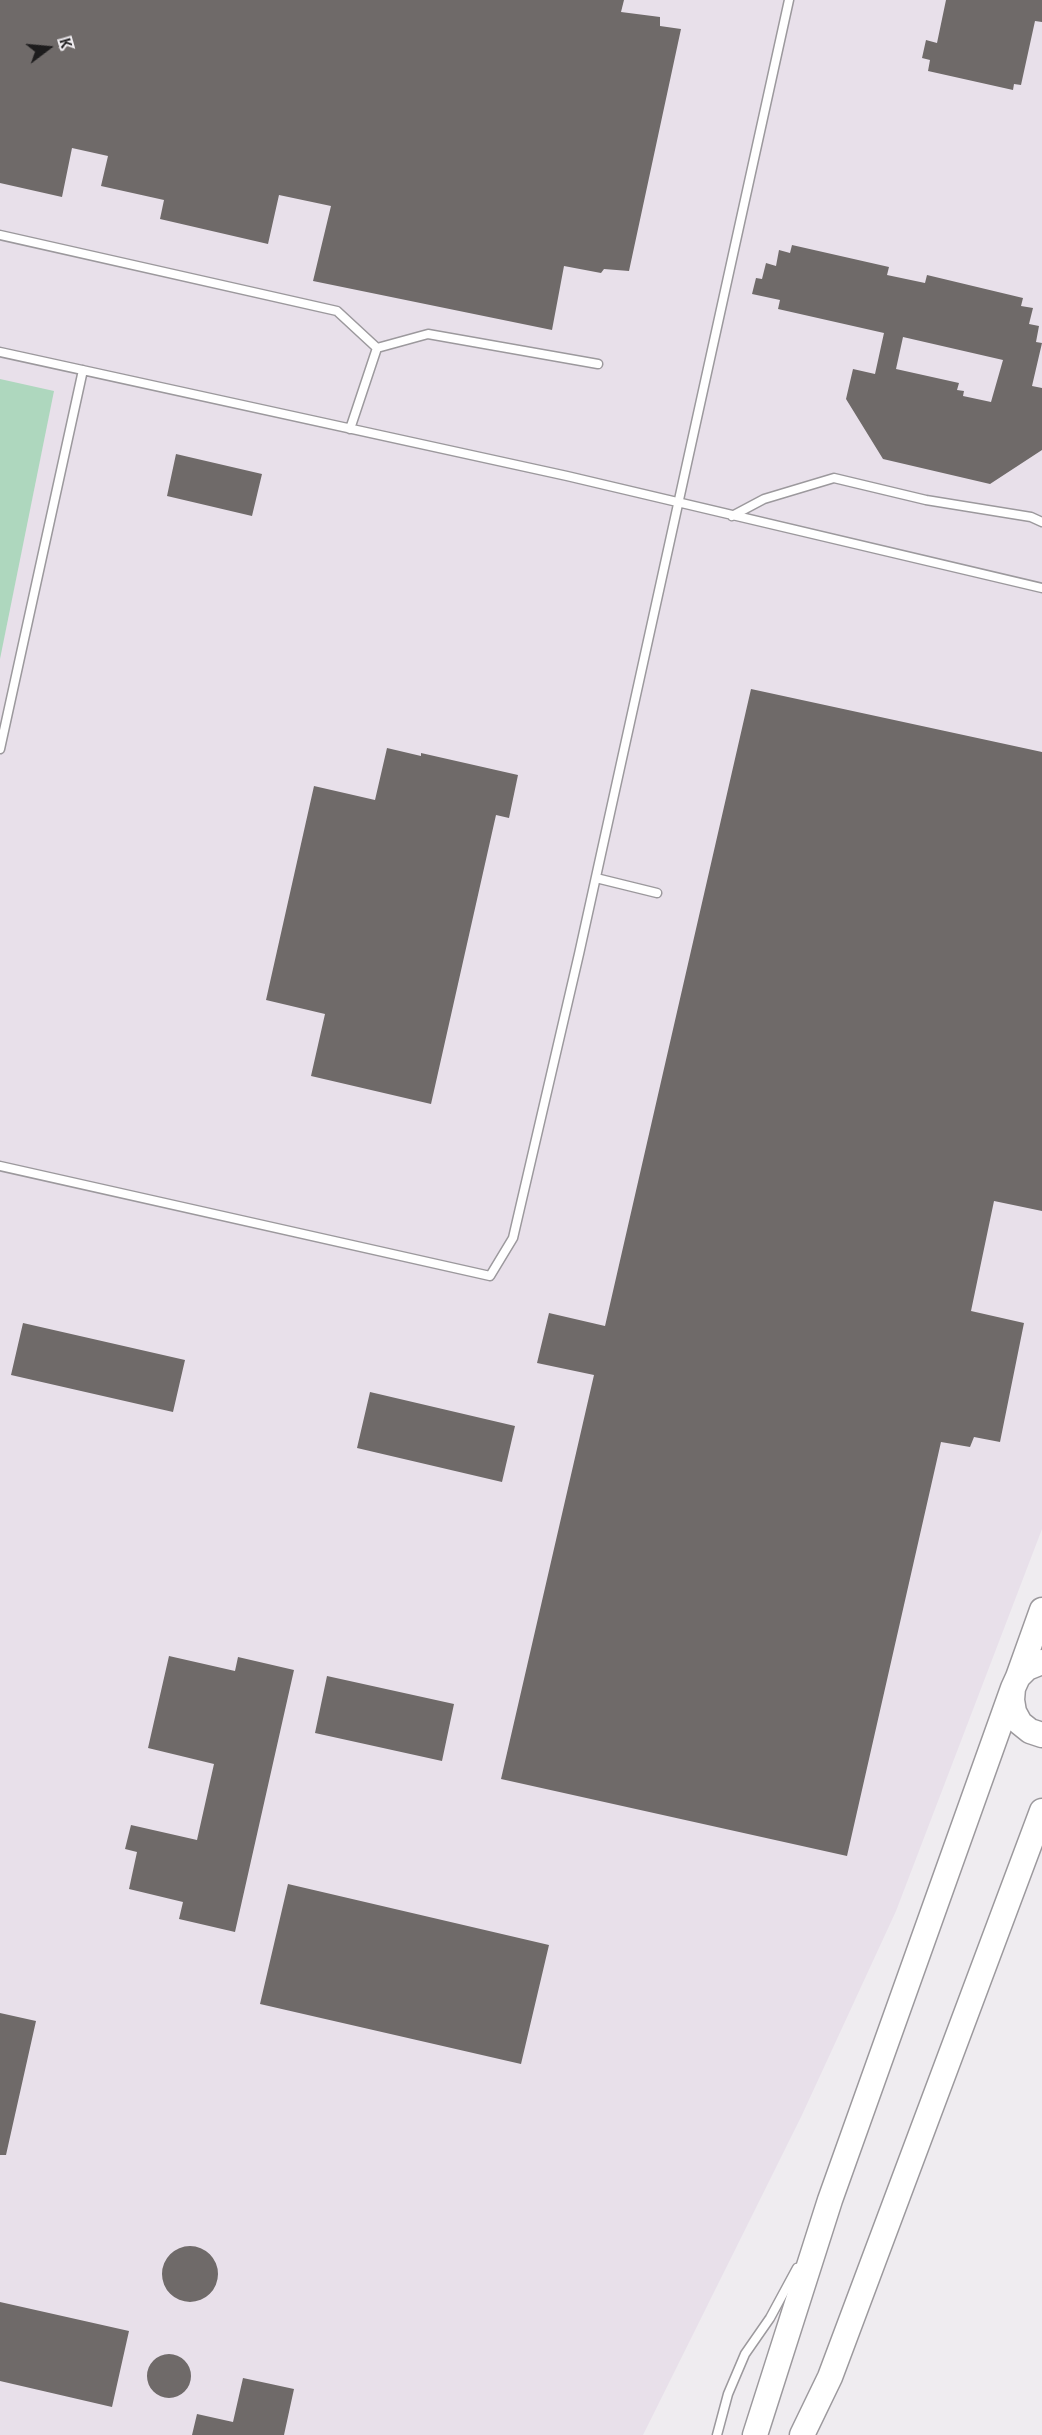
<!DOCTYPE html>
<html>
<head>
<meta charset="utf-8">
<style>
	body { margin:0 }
	#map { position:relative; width:1042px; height:2435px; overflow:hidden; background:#efecf0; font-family:"Alegreya Sans",sans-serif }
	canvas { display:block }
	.north { position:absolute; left:18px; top:18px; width:60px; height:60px; -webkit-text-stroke:4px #efecf0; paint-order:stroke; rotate:74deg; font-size:16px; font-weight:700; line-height:24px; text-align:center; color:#1d1c1d }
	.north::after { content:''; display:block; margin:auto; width:21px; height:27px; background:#1d1c1d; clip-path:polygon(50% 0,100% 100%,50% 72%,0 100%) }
</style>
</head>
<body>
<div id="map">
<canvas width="1042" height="2435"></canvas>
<div class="north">K</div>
</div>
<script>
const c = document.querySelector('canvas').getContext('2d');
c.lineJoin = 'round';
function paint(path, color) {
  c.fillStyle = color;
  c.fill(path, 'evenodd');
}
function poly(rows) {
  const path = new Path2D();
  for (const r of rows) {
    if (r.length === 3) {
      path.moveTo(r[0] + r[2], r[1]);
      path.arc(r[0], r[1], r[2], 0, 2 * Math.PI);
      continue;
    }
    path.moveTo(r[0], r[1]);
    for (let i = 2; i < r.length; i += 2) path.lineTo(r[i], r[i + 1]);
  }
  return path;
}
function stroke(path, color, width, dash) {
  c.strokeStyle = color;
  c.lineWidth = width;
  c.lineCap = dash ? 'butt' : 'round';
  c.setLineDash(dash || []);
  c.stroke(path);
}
const built = poly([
	[0,0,1042,0,1042,1529,896,1911,801,2117,643,2435,0,2435]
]);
const green = poly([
	[0,379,54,391,0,659]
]);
const building = poly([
	[0,0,624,0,621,12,660,17,660,26,681,29,629,271,604,269,601,273,564,266,552,330,313,281,331,206,279,195,268,244,160,219,164,200,101,186,108,156,72,148,62,197,0,183],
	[946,0,1042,0,1042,22,1035,21,1021,85,1014,84,1013,90,928,71,930,60,922,58,926,40,937,43],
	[792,245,889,267,887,275,925,283,927,275,1023,298,1021,306,1033,308,1029,324,1039,326,1036,342,1042,343,1032,386,1042,388,1042,450,990,484,883,459,846,399,853,369,875,374,884,333,778,309,780,300,752,294,756,278,762,279,766,263,776,266,779,250,790,253],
	[903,337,1003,360,991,402,963,396,964,391,957,390,959,383,896,369],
	[176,454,262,474,252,516,167,496],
	[751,689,1042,752,1042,1211,994,1201,971,1311,1024,1323,1000,1442,974,1437,970,1447,941,1442,847,1856,501,1779,594,1375,537,1363,549,1313,605,1326],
	[387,748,421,756,421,753,518,775,509,818,496,815,431,1104,311,1076,325,1014,266,1000,314,786,375,800],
	[23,1323,185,1360,173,1412,11,1375],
	[370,1392,515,1426,502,1482,357,1448],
	[169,1656,235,1671,238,1657,294,1670,235,1932,179,1919,183,1902,129,1889,137,1852,125,1849,131,1825,197,1840,214,1764,148,1748],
	[327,1676,454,1704,442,1761,315,1733],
	[288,1884,549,1945,521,2064,260,2004],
	[0,2013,36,2021,6,2155,0,2155],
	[190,2274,28],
	[0,2302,129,2331,112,2407,0,2381],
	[169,2376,22],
	[243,2378,294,2389,284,2435,192,2435,197,2414,233,2422]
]);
const lane = poly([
	[0,235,337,311,377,348],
	[377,348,428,334,598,364],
	[0,352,567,476,1042,588],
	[350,429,377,348],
	[732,516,764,499,834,478,926,500,1031,517,1042,522],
	[0,749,83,370],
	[596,878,657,893],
	[0,1166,490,1276,513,1238,579,954,789,0],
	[717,2435,728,2394,745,2354,770,2318,797,2268]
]);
const secondary = poly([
	[1042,1662,1027,1668,1018,1677,1013,1688,1012,1700,1014,1712,1020,1723,1030,1731,1042,1735],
	[1018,1677,1042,1610],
	[755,2435,830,2200,1013,1688],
	[802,2435,830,2377,1042,1811]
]);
paint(built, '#e8e0ea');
paint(green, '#aed7be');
paint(building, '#6f6a69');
stroke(lane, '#9c999d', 11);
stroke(secondary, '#9c999d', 27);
stroke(lane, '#fff', 8);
stroke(secondary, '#fff', 24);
</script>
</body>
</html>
